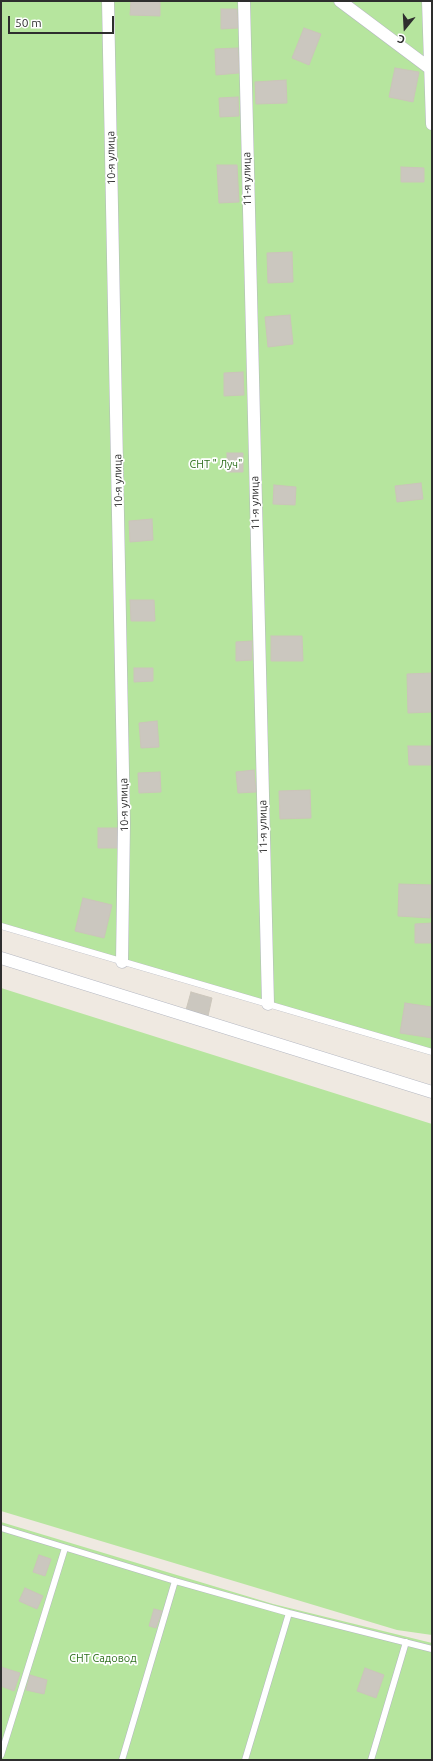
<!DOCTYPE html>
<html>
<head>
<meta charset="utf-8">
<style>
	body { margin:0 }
	#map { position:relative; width:433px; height:1761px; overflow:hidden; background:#efe9e1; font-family:Ubuntu,sans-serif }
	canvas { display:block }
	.frame { position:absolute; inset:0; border:2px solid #2e2e2e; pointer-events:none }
	.north { position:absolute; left:385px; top:8px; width:40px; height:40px; -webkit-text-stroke:3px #fff; paint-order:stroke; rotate:198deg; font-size:11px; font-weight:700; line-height:16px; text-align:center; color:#2e2e2e }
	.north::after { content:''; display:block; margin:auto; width:14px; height:18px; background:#2e2e2e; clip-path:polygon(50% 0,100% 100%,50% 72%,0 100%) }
	.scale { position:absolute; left:8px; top:16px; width:106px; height:18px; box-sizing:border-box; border:2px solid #2e2e2e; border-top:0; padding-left:5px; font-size:12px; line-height:14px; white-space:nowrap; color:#2e2e2e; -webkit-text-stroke:3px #fff; paint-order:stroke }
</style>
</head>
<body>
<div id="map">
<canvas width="433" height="1761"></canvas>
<div class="frame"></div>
<div class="north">С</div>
<div class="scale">50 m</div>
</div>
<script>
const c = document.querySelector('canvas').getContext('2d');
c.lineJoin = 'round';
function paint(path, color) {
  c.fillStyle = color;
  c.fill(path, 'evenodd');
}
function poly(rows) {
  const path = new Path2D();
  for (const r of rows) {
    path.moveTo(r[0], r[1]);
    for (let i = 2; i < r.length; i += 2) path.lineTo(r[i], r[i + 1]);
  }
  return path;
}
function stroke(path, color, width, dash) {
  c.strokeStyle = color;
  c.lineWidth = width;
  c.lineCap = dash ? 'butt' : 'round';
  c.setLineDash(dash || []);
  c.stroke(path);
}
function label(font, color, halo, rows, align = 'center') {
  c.font = font + ' Ubuntu,sans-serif';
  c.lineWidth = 3.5;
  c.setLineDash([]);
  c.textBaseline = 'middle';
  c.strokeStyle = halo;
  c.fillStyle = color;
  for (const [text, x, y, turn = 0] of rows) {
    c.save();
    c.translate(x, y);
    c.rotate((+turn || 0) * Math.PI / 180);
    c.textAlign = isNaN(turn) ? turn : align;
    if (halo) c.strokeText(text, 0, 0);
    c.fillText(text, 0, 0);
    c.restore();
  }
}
const green = poly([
	[1,1,432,1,432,1055,1,927],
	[1,988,432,1124,432,1635,397,1630,1,1511],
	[1,1522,273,1604,432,1643,432,1760,1,1760]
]);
const building = poly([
	[131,1,160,1,160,16,130,15,131,1],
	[221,9,237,9,238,28,221,29,221,9],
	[304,28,321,34,309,65,292,58,304,28],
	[238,48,239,73,216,75,215,49,238,48],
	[395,68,419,72,413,102,389,97,395,68],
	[286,80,287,103,256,104,255,82,286,80],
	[238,97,239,116,220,117,219,98,238,97],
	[217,165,237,165,239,202,219,203,217,165],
	[401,167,424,168,424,182,401,182,401,167],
	[292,252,293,282,268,283,267,253,292,252],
	[290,315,293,344,268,347,265,317,290,315],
	[243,372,244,395,224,396,224,373,243,372],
	[227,453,243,453,243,472,227,472,227,453],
	[421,483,423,499,397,502,395,486,421,483],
	[274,485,296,487,295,505,273,504,274,485],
	[152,519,153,540,130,542,129,521,152,519],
	[130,600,154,600,155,621,131,621,130,600],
	[271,636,302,636,303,661,271,661,271,636],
	[252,641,252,660,236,661,236,642,252,641],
	[134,668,153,668,153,681,134,682,134,668],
	[432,673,432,712,408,713,407,674,432,673],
	[157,721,159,747,141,748,139,723,157,721],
	[408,746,432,746,432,765,409,765,408,746],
	[254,770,256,792,238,793,236,772,254,770],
	[160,772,161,792,139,793,138,773,160,772],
	[310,790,311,818,280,819,279,791,310,790],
	[98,828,118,828,118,848,98,848,98,828],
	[399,884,432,885,430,918,398,916,399,884],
	[83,898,112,905,104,938,75,931,83,898],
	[432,923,432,943,415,943,415,924,432,923],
	[191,992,212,998,208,1016,186,1010,191,992],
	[405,1003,432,1007,432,1038,400,1033,405,1003],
	[39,1555,51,1559,45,1576,33,1572,39,1555],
	[25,1588,43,1596,37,1609,19,1601,25,1588],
	[154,1609,162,1611,156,1628,149,1626,154,1609],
	[1,1667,20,1673,14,1691,1,1686,1,1667],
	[365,1668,384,1675,376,1698,357,1691,365,1668],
	[30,1675,47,1680,44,1694,26,1690,30,1675]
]);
const service = poly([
	[1,926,432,1052],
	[1,1528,175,1581,289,1613,432,1649],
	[1,1755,65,1548],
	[122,1760,175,1581],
	[245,1760,289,1613],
	[371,1760,406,1642]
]);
const minor = poly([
	[108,1,124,823,122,962],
	[244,1,268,1004],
	[340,1,432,70],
	[428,1,432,124],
	[1,958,432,1092]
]);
const streetNames = [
	["10-я улица",111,158,-91],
	["11-я улица",247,179,-91],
	["10-я улица",118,481,-91],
	["11-я улица",255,503,-91],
	["10-я улица",124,805,-91],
	["11-я улица",263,827,-91]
];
const parkNames = [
	["СНТ \" Луч\"",216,464],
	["СНТ Садовод",103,1658]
];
paint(green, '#b6e59e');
paint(building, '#cbc7bf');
stroke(building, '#cbc5ba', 1);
stroke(service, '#b4b7c1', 7);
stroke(minor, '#b4b7c1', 13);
stroke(service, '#fff', 6);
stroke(minor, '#fff', 12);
label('11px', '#2e2e2e', '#fff', streetNames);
label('11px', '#2c6e1b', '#fff', parkNames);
</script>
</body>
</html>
